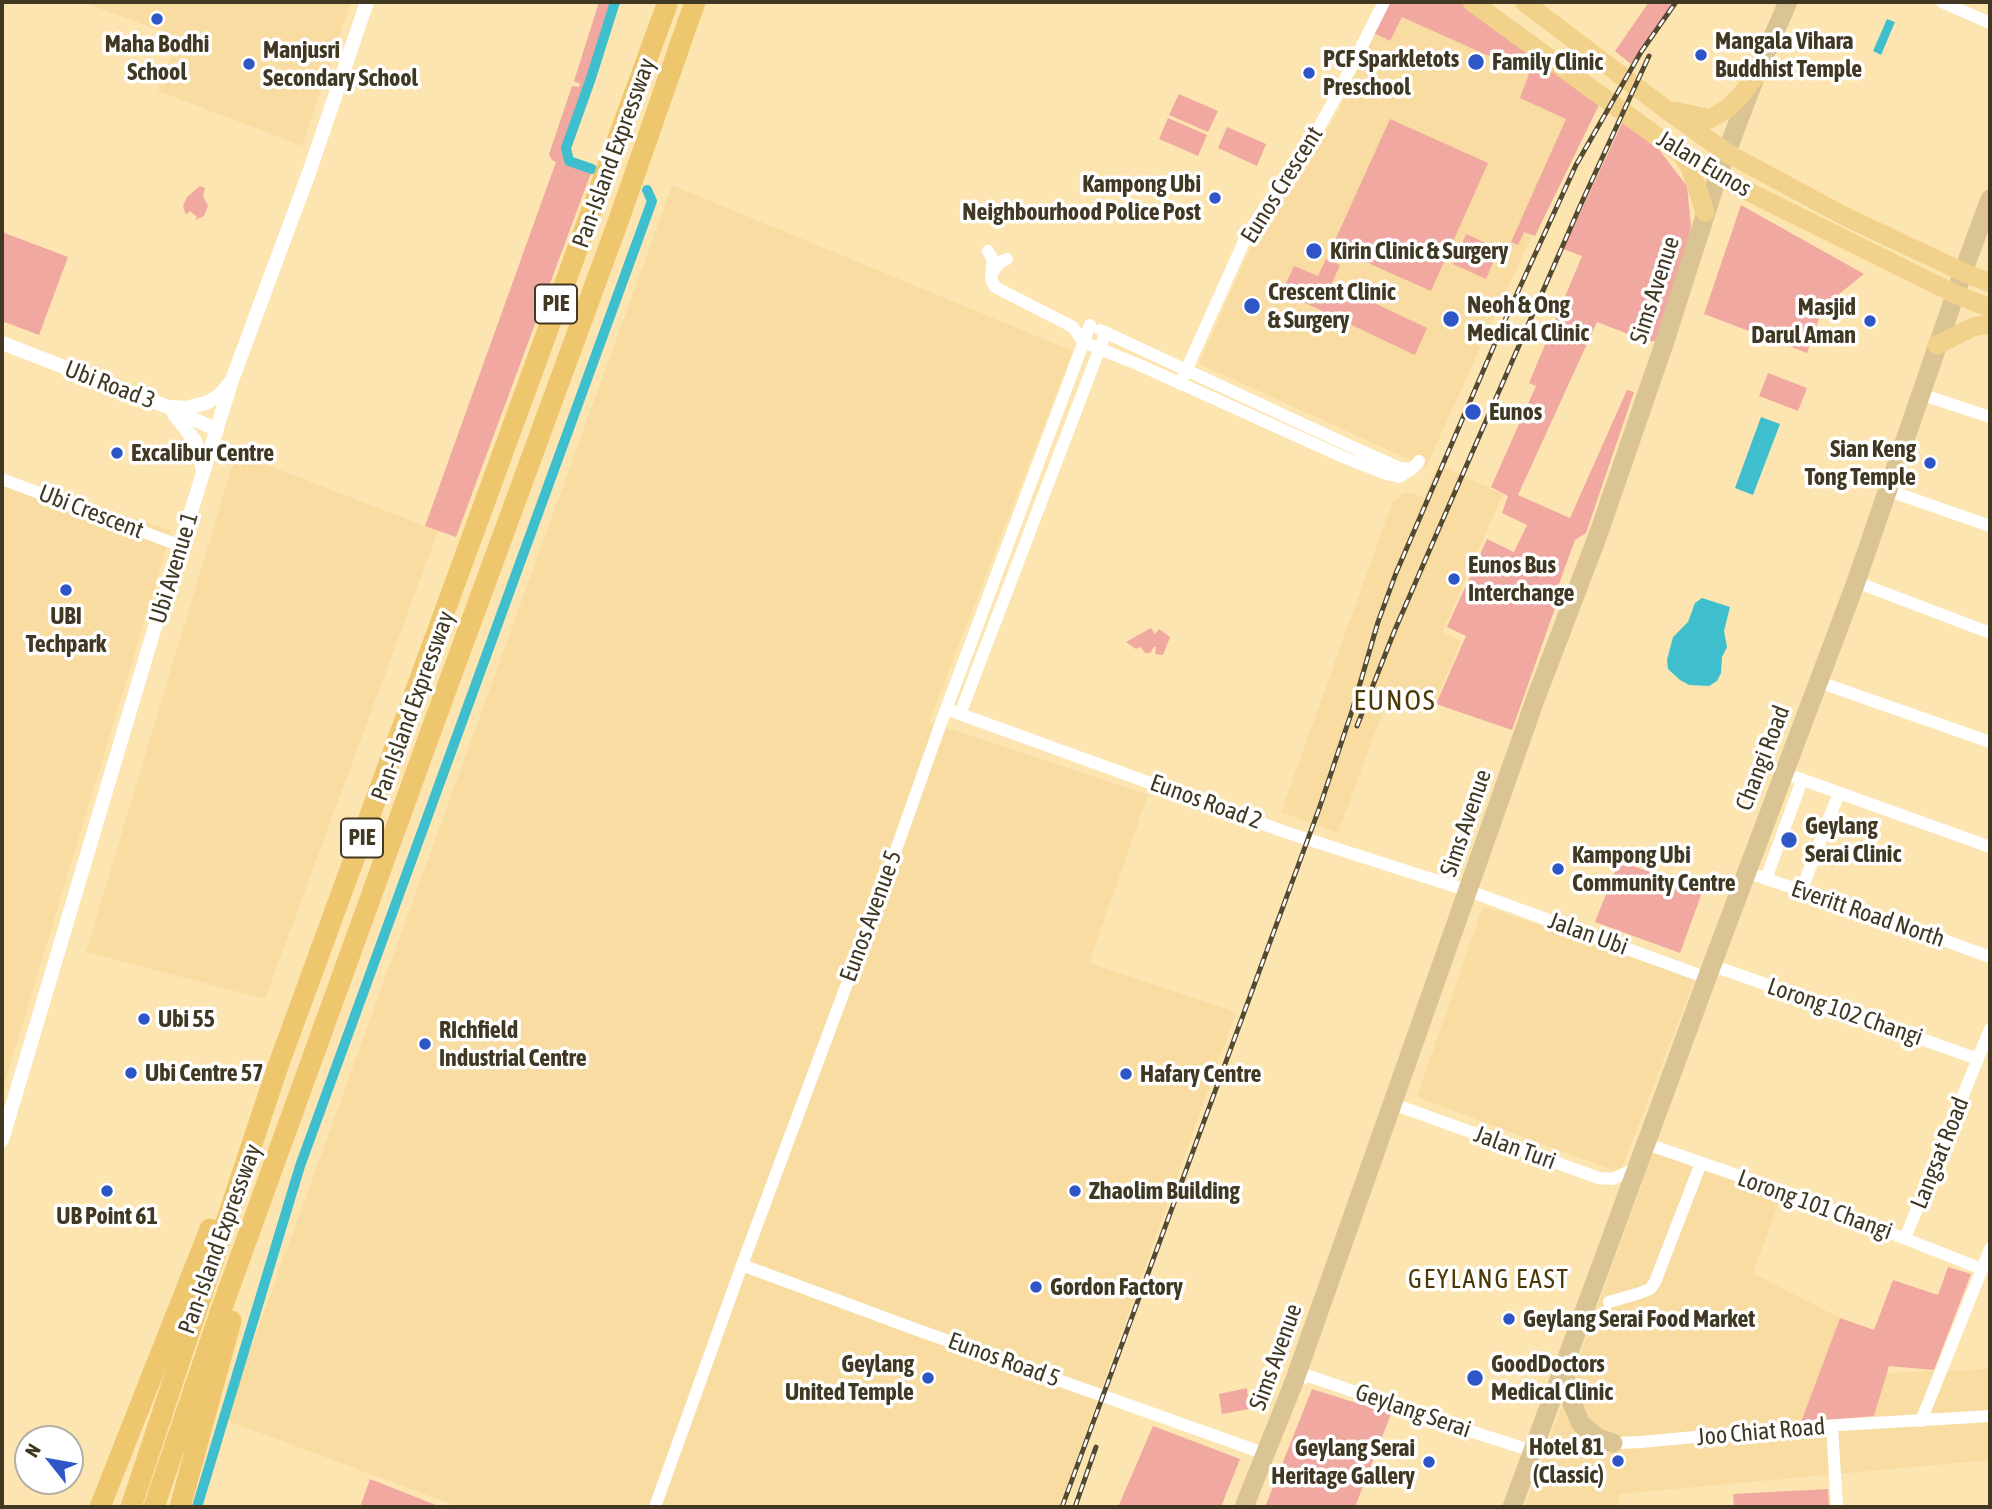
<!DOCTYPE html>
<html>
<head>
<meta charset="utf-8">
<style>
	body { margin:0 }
	#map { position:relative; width:1992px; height:1509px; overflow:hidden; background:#fde5b2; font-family:"Asap Condensed",sans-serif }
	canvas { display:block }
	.frame { position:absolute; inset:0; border:4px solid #413823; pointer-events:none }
	.north { position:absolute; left:14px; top:1425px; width:70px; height:70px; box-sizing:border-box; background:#fff; border:2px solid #b3afa7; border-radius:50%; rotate:301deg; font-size:19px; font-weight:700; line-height:28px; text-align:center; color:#413823 }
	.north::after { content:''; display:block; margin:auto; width:24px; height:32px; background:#2f56c6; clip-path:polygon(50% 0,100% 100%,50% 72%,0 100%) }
</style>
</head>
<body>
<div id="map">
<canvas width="1992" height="1509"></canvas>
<div class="frame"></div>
<div class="north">N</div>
</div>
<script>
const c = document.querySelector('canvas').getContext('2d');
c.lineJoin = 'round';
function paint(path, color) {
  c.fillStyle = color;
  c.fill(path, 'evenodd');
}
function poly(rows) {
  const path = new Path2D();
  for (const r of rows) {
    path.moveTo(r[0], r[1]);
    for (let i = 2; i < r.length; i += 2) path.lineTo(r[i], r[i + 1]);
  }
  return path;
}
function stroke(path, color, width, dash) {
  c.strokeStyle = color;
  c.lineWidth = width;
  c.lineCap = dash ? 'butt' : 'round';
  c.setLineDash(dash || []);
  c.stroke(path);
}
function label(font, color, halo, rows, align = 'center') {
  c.font = font + ' "Asap Condensed",sans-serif';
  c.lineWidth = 7;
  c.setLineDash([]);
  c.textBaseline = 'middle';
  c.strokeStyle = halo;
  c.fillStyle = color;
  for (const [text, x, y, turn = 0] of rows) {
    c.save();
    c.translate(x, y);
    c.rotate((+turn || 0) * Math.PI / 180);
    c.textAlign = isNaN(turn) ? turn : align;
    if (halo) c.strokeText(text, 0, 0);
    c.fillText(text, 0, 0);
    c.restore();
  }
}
const built = poly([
	[82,2,351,2,302,146,158,91,178,37],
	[1390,2,1594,99,1426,467,1199,364,1253,242,1336,116],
	[672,185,1073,351,929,722,1148,795,1089,963,1236,1012,1059,1507,459,1507,225,1420],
	[236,453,438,531,265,999,86,952],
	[1438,465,1503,494,1442,632,1461,641,1434,704,1391,689,1338,833,1281,812,1392,503,1402,494,1408,492,1424,497],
	[2,478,172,530,2,1092],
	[1483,906,1695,979,1620,1173,1417,1097],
	[1654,1151,1781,1197,1753,1273,1840,1318,1801,1421,1874,1416,1887,1373,1990,1369,1990,1460,1619,1494,1619,1507,1525,1507]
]);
const green = poly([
	[599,2,611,2,591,67,562,148,565,163,591,173,456,537,425,526,556,162,552,160,549,154,572,86,579,87,580,84,574,81],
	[1390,2,1463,2,1600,103,1535,236,1524,232,1518,245,1511,242,1566,119,1520,98,1529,74,1402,17,1390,41,1374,33],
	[1649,2,1673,2,1631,64,1615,51],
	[1179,94,1218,111,1208,132,1169,115],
	[1168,118,1207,135,1198,156,1159,139],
	[1390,119,1488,163,1431,291,1332,247],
	[1624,119,1650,138,1687,186,1691,226,1685,260,1657,341,1646,341,1597,322,1518,495,1570,518,1627,390,1634,392,1586,533,1575,540,1556,592,1555,608,1512,730,1436,704,1466,636,1447,627,1487,539,1514,552,1527,525,1502,513,1508,496,1491,487,1536,386,1529,383,1582,256,1563,249],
	[1227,127,1266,144,1257,166,1218,148],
	[200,186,205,188,203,196,208,206,204,216,195,220,197,217,190,211,186,215,183,206,187,197],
	[1741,205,1864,274,1823,307,1807,353,1704,314],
	[2,232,68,257,39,335,2,321],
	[1466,234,1499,249,1486,279,1453,264],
	[1326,259,1340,265,1332,283,1427,328,1415,355,1282,292,1294,266,1318,276],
	[1768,373,1807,388,1798,411,1759,396],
	[1151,628,1155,634,1159,629,1170,637,1163,655,1155,654,1156,647,1154,647,1150,653,1145,653,1141,647,1136,649,1126,642],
	[1619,861,1703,890,1680,953,1595,922],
	[1948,1267,1971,1274,1934,1370,1889,1366,1874,1416,1801,1422,1840,1318,1874,1330,1893,1280,1938,1295],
	[1247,1388,1249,1409,1222,1414,1219,1394],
	[1312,1389,1391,1414,1355,1507,1265,1507],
	[1153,1426,1240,1459,1221,1507,1118,1507],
	[370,1479,441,1507,360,1507],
	[1828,1489,1829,1507,1734,1507,1733,1494]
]);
const water = poly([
	[1887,19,1895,22,1881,55,1873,51],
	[1761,417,1780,424,1753,495,1735,488],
	[1702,598,1730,607,1724,631,1727,647,1722,657,1721,673,1717,681,1709,686,1689,685,1680,680,1668,669,1667,660,1673,637,1688,622,1695,603]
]);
const canal = poly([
	[592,169,569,161,566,148,591,78,615,2],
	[197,1507,300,1166,652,201,647,190]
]);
const minor = poly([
	[1942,2,1990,23],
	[988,251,993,260,991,279,995,287,1073,327,1083,342,1142,366,1343,457,1386,474,1399,477,1412,469,1419,461],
	[993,272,1000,262,1007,259],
	[1100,330,1348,445,1400,468,1412,469],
	[1180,384,1246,237,1264,209,1307,149,1338,93,1384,2],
	[1920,394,1990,417],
	[2,479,181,546],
	[1887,490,1990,526],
	[1856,582,1990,633],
	[1819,682,1990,742],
	[946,709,1288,833,1469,891,1707,978],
	[960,714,1106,332],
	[1784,773,1990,847],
	[1746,872,1894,922,1990,957],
	[1766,879,1802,780],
	[1801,891,1839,793],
	[1711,965,1978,1059],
	[1393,1104,1599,1178,1612,1179,1637,1168],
	[1647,1144,1794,1195,1982,1269],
	[1905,1238,1990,1029],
	[742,1265,912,1328,1266,1454],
	[1609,1302,1640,1293,1650,1289,1655,1282,1701,1163],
	[1294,1382,1309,1376,1427,1417,1532,1451,1571,1445,1641,1442,1790,1428,1990,1416],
	[1921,1421,1990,1249],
	[1832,1426,1837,1507],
	[655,1507,742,1265,880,895,942,720,1090,325]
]);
const tertiary = poly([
	[2,343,168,407,217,430],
	[173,407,185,408,206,403,220,395,229,384],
	[174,414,195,441,200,456,203,472],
	[2,1140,151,640,232,380,310,170,367,2]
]);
const primary = poly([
	[1563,1369,1572,1403,1581,1424,1598,1438,1613,1443],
	[1244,1507,1294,1382,1535,700,1598,535,1663,347,1718,175,1756,75,1788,2],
	[1512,1507,1707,978,1856,582,1963,272,1990,199]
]);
const trunk = poly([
	[1472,2,1681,154,1743,189,1955,294,1990,308],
	[1524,2,1664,108,1727,153,1846,217,1963,272,1990,283],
	[1675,111,1710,119,1728,108,1742,94,1756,75],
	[1682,155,1690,167,1705,212],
	[1937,345,1973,327,1990,324]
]);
const motorway = poly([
	[100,1507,210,1229],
	[131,1507,277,1069,668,2],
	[154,1507,220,1313,431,731,618,222,695,2],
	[180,1507,231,1321]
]);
const rail = poly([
	[1357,726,1394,632,1440,526,1581,204,1649,56],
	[1062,1507,1319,809,1352,711,1378,622,1396,573,1509,311,1576,165,1641,52,1676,2],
	[1075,1507,1096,1447]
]);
const markers = [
	[157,19,7,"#2f56c6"],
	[1701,55,7,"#2f56c6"],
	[1476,62,9,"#2f56c6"],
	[249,64,7,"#2f56c6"],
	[1309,73,7,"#2f56c6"],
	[1215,198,7,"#2f56c6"],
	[1314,251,9,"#2f56c6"],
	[1252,306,9,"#2f56c6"],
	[1451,319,9,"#2f56c6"],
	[1870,321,7,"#2f56c6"],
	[1473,412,9,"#2f56c6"],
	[117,453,7,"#2f56c6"],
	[1930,463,7,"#2f56c6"],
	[1454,579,7,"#2f56c6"],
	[66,590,7,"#2f56c6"],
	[1789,840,9,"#2f56c6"],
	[1558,869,7,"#2f56c6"],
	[144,1019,7,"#2f56c6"],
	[425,1044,7,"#2f56c6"],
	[131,1073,7,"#2f56c6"],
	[1126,1074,7,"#2f56c6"],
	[107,1191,7,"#2f56c6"],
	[1075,1191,7,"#2f56c6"],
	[1036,1287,7,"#2f56c6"],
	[1509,1319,7,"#2f56c6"],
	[928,1378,7,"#2f56c6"],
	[1475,1378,9,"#2f56c6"],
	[1618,1461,7,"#2f56c6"],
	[1429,1462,7,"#2f56c6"]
];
const shields = [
	[556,304,42],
	[362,838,42]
];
const shieldNames = [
	["PIE",556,304],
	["PIE",362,838]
];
const poiNames = [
	["Mangala Vihara",1715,41],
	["Buddhist Temple",1715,69],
	["Maha Bodhi",157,44,"center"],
	["School",157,72,"center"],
	["Manjusri",263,50],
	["Secondary School",263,78],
	["PCF Sparkletots",1323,59],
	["Preschool",1323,87],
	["Family Clinic",1492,62],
	["Kampong Ubi",1201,184,"right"],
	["Neighbourhood Police Post",1201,212,"right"],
	["Kirin Clinic & Surgery",1330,251],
	["Crescent Clinic",1268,292],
	["& Surgery",1268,320],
	["Neoh & Ong",1467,305],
	["Medical Clinic",1467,333],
	["Masjid",1856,307,"right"],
	["Darul Aman",1856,335,"right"],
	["Eunos",1489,412],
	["Sian Keng",1916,449,"right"],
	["Tong Temple",1916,477,"right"],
	["Excalibur Centre",131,453],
	["Eunos Bus",1468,565],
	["Interchange",1468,593],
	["UBI",66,616,"center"],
	["Techpark",66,644,"center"],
	["Geylang",1805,826],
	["Serai Clinic",1805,854],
	["Kampong Ubi",1572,855],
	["Community Centre",1572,883],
	["Ubi 55",158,1019],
	["RIchfield",439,1030],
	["Industrial Centre",439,1058],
	["Ubi Centre 57",145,1073],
	["Hafary Centre",1140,1074],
	["Zhaolim Building",1089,1191],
	["UB Point 61",107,1216,"center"],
	["Gordon Factory",1050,1287],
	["Geylang Serai Food Market",1523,1319],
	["Geylang",914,1364,"right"],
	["United Temple",914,1392,"right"],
	["GoodDoctors",1491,1364],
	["Medical Clinic",1491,1392],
	["Hotel 81",1604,1447,"right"],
	["(Classic)",1604,1475,"right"],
	["Geylang Serai",1415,1448,"right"],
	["Heritage Gallery",1415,1476,"right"]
];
const streetNames = [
	["Pan-Island Expressway",614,153,-70],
	["Jalan Eunos",1704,164,31],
	["Eunos Crescent",1282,185,-58],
	["Sims Avenue",1655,290,-72],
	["Ubi Road 3",110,385,21],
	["Ubi Crescent",91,512,21],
	["Ubi Avenue 1",174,568,-73],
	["Pan-Island Expressway",413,706,-70],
	["Changi Road",1763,758,-69],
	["Eunos Road 2",1206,802,20],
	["Sims Avenue",1466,823,-71],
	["Everitt Road North",1868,914,19],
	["Eunos Avenue 5",871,916,-70],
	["Jalan Ubi",1588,934,20],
	["Lorong 102 Changi",1845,1012,19],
	["Jalan Turi",1515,1148,20],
	["Langsat Road",1940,1153,-68],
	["Lorong 101 Changi",1815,1205,20],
	["Pan-Island Expressway",220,1239,-70],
	["Sims Avenue",1276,1357,-70],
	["Eunos Road 5",1004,1360,20],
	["Geylang Serai",1413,1411,19],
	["Joo Chiat Road",1761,1432,-5]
];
const neighbourhoodNames = [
	["GEYLANG EAST",1489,1280]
];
const quarterNames = [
	["EUNOS",1395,701]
];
paint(built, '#f8dca2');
paint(green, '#f0a8a0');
paint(water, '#3fbfcd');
stroke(canal, '#3fbfcd', 10);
stroke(minor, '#fff', 12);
stroke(tertiary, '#fff', 14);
stroke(primary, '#dac493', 19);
stroke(trunk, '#f2d28b', 19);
stroke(motorway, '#eec66e', 21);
stroke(rail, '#544a32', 5);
stroke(rail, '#fff', 2.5, [8]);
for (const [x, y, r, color] of markers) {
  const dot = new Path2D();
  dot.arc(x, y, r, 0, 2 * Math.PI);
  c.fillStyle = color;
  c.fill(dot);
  stroke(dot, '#fff', 2.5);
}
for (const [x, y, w] of shields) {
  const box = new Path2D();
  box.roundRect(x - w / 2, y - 19.5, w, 39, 5);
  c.fillStyle = '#fff';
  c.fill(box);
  stroke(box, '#413823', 2);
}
label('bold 23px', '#413823', null, shieldNames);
label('bold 24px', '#413823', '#fff', poiNames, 'left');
label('24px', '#413823', '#fff', streetNames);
c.letterSpacing = '2px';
label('26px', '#4c3804', '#fff', neighbourhoodNames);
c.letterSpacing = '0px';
c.letterSpacing = '2px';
label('28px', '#4c3804', '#fff', quarterNames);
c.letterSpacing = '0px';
</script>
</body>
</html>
